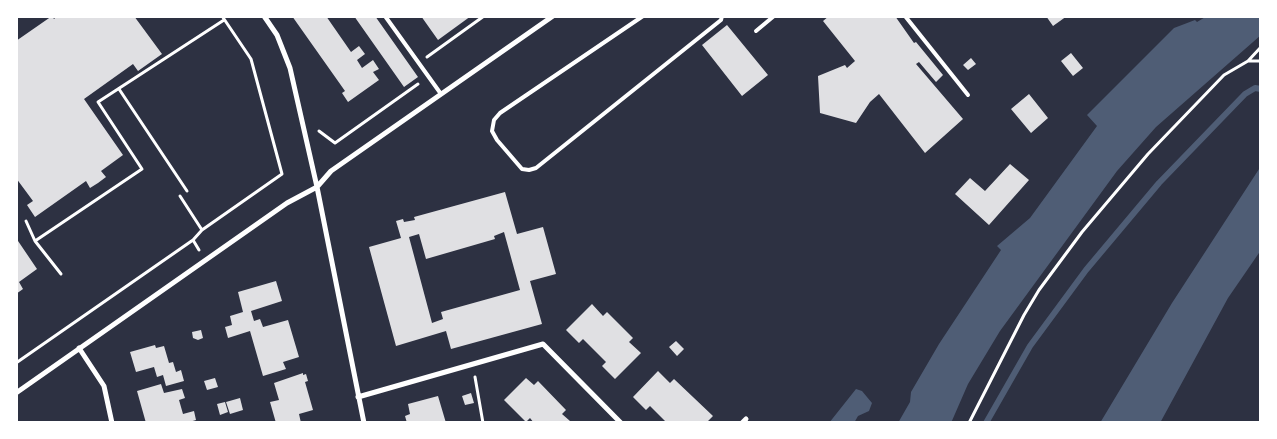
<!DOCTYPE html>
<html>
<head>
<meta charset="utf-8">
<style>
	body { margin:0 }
	#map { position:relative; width:1277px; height:439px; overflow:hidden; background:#2d3142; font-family:"DM Sans",sans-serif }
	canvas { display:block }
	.frame { position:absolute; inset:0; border:18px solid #fff; pointer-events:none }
</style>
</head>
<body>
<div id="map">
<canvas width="1277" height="439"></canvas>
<div class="frame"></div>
</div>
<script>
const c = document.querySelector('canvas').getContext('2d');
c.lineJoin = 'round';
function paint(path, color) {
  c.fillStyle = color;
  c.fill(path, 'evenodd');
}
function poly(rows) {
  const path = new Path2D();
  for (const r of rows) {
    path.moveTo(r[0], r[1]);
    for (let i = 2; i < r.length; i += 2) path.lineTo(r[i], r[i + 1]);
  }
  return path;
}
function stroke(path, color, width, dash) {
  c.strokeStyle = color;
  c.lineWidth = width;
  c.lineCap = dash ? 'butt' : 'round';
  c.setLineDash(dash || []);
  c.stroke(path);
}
const water = poly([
	[1207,16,1261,16,1261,35,1156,127,1117,171,1000,331,968,384,951,423,898,423,910,402,911,392,939,344,1001,250,997,246,1030,218,1097,126,1087,115,1174,28,1195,20,1197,22],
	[1261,166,1261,250,1228,298,1160,423,1100,423,1172,303],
	[856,389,862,391,872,403,869,411,858,416,854,423,829,423]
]);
const stream = poly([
	[986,423,1030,346,1086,270,1159,183,1245,94,1255,88,1261,89]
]);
const building = poly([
	[52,16,54,19,57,16,134,16,162,54,138,71,133,64,84,99,123,155,101,171,106,177,98,183,90,188,86,181,35,217,27,205,33,201,16,178,16,41],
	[292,16,326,16,351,52,359,46,365,54,357,60,362,68,373,60,379,69,373,72,379,80,348,102,342,93,345,91],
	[354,16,375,16,418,77,404,87],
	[421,16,471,16,438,40],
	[829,16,895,16,914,43,916,42,943,75,936,82,919,62,916,64,963,119,925,153,879,94,870,102,856,123,820,113,818,76,845,65,847,68,855,61,823,21],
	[1046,16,1067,16,1053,26],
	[727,25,768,75,742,96,702,45],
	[1071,53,1083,68,1073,76,1061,61],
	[971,58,976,64,968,70,963,65],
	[1029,94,1048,118,1031,133,1011,109],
	[1010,164,1029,180,989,225,955,194,970,178,985,191],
	[505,192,517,234,543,227,556,274,530,281,542,324,451,349,446,331,396,346,369,247,401,238,396,221,403,219,404,222,415,220,414,217],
	[504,232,520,290,441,312,443,319,432,323,409,237,419,234,426,259,495,239,494,236],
	[16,238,37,269,19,282,23,289,16,294],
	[276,281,282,301,251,311,254,321,260,319,263,327,288,320,299,357,283,362,286,369,263,376,250,331,228,338,225,327,232,325,230,316,243,312,238,292],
	[592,304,603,316,607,312,633,338,629,342,641,353,615,379,602,366,606,362,583,339,579,343,566,330],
	[201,330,203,338,198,340,193,338,192,332],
	[676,341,684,349,677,356,669,347],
	[155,345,156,348,164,346,169,363,173,362,176,372,181,370,184,381,166,386,163,375,157,377,154,367,136,372,130,352],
	[658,371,670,383,674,379,713,416,706,423,667,423,650,406,646,410,633,397],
	[303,373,303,375,306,374,308,381,305,382,313,410,299,414,301,423,276,423,270,402,279,400,274,383],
	[215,378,218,387,207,390,204,381],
	[526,378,534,385,538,381,566,410,562,414,570,421,568,423,534,423,530,418,526,422,504,400],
	[161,384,164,393,182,389,185,398,179,400,183,414,194,411,196,420,186,423,146,423,137,391],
	[471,393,474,403,465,405,462,396],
	[438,396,446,423,407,423,405,416,410,414,408,404],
	[240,398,243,410,230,414,226,402],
	[225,402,228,412,220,415,217,404]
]);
const path = poly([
	[427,57,484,16],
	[1248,61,1261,61],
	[119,89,187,191],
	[319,131,335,143,418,84],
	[180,196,202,230],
	[26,221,35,241,61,274],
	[193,240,199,250],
	[35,241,142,169,98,102,224,20],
	[16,363,193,240,202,230,282,174,251,59,222,16],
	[475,377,483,423],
	[969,423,1024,315,1039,290,1082,232,1148,154,1224,75,1248,61,1261,47]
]);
const service = poly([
	[385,16,441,94],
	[643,16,500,113,494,120,492,131,497,140,522,169,529,170,536,168,721,20,722,16],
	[805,16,807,16],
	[905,16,968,95],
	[756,31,774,16]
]);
const minor = poly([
	[264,16,277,35,290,68,317,187,364,423],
	[79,348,104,386,112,423],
	[16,393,287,203,317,187,331,171,553,16],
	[358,397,543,344,621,423],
	[742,423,746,419]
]);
paint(water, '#4f5d75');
stroke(stream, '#4f5d75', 6);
paint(building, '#e0e0e3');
stroke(path, '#fff', 3);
stroke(service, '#fff', 4);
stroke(minor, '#fff', 5);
</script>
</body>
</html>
